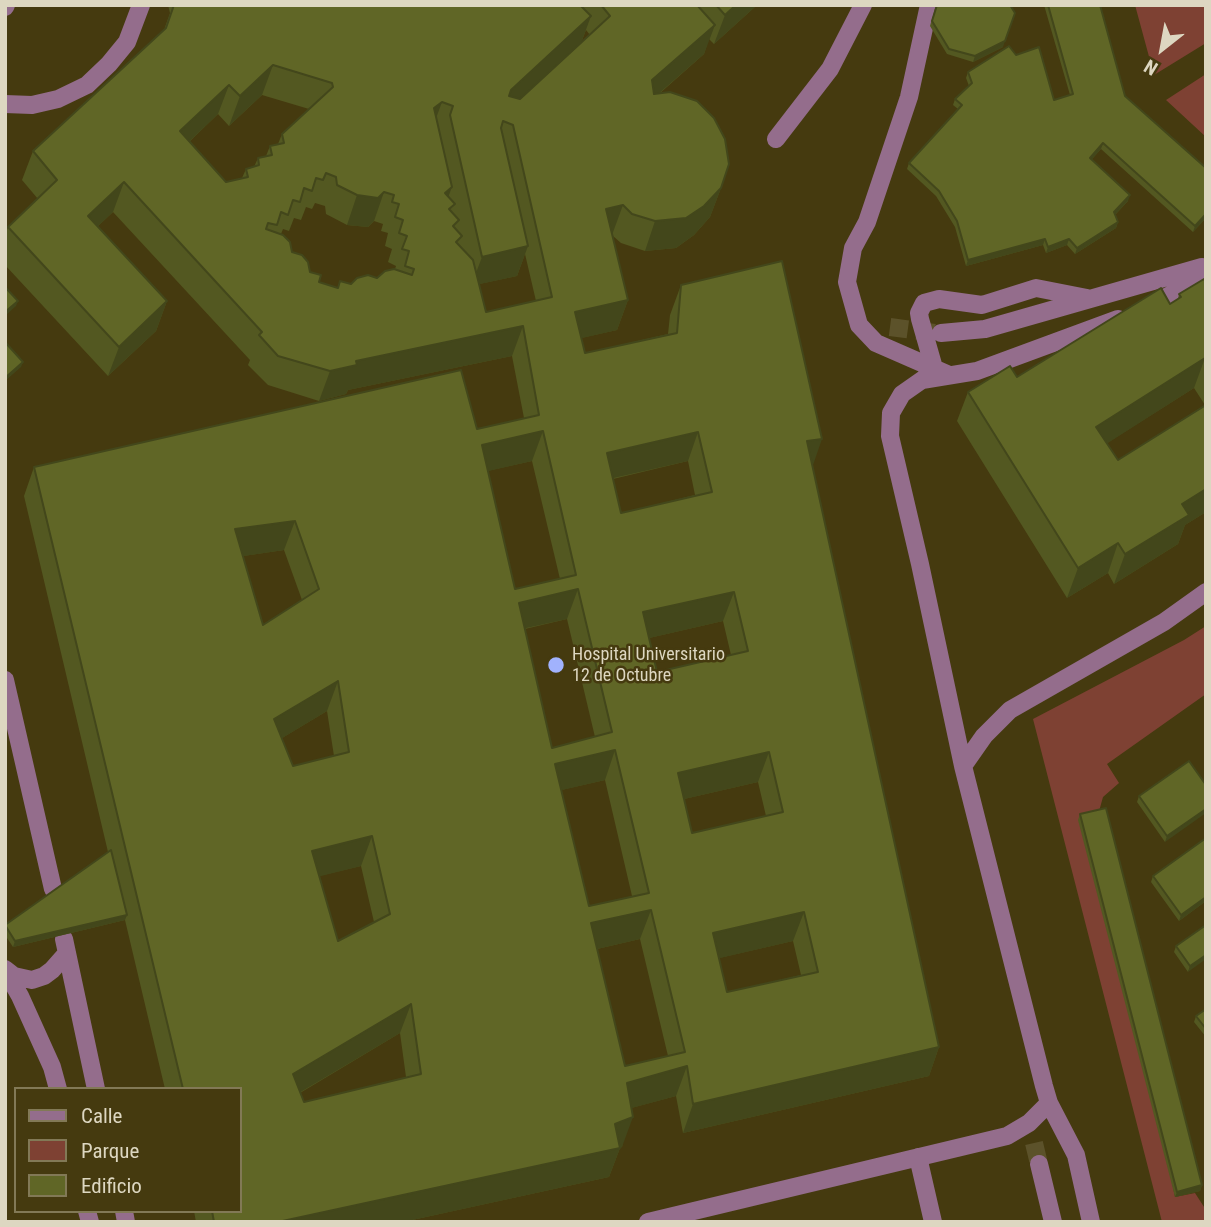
<!DOCTYPE html>
<html>
<head>
<meta charset="utf-8">
<style>
	body { margin:0 }
	#map { position:relative; width:1211px; height:1227px; overflow:hidden; background:#453a0f; font-family:"Roboto Condensed",sans-serif }
	canvas { display:block }
	.frame { position:absolute; inset:0; border:7px solid #ddd7c1; pointer-events:none }
	.legend { position:absolute; left:14px; top:1087px; width:228px; height:126px; box-sizing:border-box; background:#453a0f; border:2px solid #827956; margin:0; padding:9px 12px; list-style:none; font-size:21px; color:#ddd7c1 }
	.legend li { display:flex; align-items:center; gap:14px; height:35px }
	.legend b { width:35px; border:2px solid #827956 }
	.north { position:absolute; left:1127px; top:14px; width:70px; height:70px; -webkit-text-stroke:5px #453a0f; paint-order:stroke; rotate:211deg; font-size:19px; font-weight:700; line-height:28px; text-align:center; color:#ddd7c1 }
	.north::after { content:''; display:block; margin:auto; width:24px; height:32px; background:#ddd7c1; clip-path:polygon(50% 0,100% 100%,50% 72%,0 100%) }
</style>
</head>
<body>
<div id="map">
<canvas width="1211" height="1227"></canvas>
<div class="frame"></div>
<ul class="legend">
<li><b style="height:9px;background:#946d8c"></b>Calle</li>
<li><b style="height:19px;background:#7e4133"></b>Parque</li>
<li><b style="height:19px;background:#606626"></b>Edificio</li>
</ul>
<div class="north">N</div>
</div>
<script>
const c = document.querySelector('canvas').getContext('2d');
c.lineJoin = 'round';
function paint(path, color) {
  c.fillStyle = color;
  c.fill(path, 'evenodd');
}
function poly(rows) {
  const path = new Path2D();
  for (const r of rows) {
    path.moveTo(r[0], r[1]);
    for (let i = 2; i < r.length; i += 2) path.lineTo(r[i], r[i + 1]);
  }
  return path;
}
function stroke(path, color, width, dash) {
  c.strokeStyle = color;
  c.lineWidth = width;
  c.lineCap = dash ? 'butt' : 'round';
  c.setLineDash(dash || []);
  c.stroke(path);
}
function label(font, color, halo, rows, align = 'center') {
  c.font = font + ' "Roboto Condensed",sans-serif';
  c.lineWidth = 5;
  c.setLineDash([]);
  c.textBaseline = 'middle';
  c.strokeStyle = halo;
  c.fillStyle = color;
  for (const [text, x, y, turn = 0] of rows) {
    c.save();
    c.translate(x, y);
    c.rotate((+turn || 0) * Math.PI / 180);
    c.textAlign = isNaN(turn) ? turn : align;
    if (halo) c.strokeText(text, 0, 0);
    c.fillText(text, 0, 0);
    c.restore();
  }
}
const green = poly([
	[1135,5,1206,5,1206,43,1154,75],
	[1206,74,1206,137,1166,100],
	[1206,626,1206,694,1107,764,1119,783,1103,797,1098,815,1175,1197,1195,1193,1206,1210,1206,1222,1162,1222,1033,719,1184,640]
]);
const minorTunnel = poly([
	[890,327,935,333],
	[1034,1143,1039,1164]
]);
const minor = poly([
	[929,5,909,97,867,222,853,248,847,282,859,325,876,343,947,374],
	[5,7,6,5],
	[5,104,32,105,58,99,87,85,109,64,127,42,141,5],
	[776,139,830,69,863,5],
	[1147,307,1174,293,1206,269],
	[941,333,985,329,1202,267],
	[934,368,920,319,919,313,924,303,939,299,982,305,1036,288,1087,298],
	[5,680,53,889],
	[963,766,984,736,1010,710,1164,622,1206,592],
	[64,939,96,1089],
	[5,969,14,976,32,980,44,976,52,970,67,953],
	[5,970,20,996,52,1067,58,1089],
	[918,1157,933,1222],
	[1039,1164,1053,1222],
	[87,1211,90,1222],
	[124,1211,126,1222],
	[648,1222,1007,1136,1029,1123,1049,1103],
	[1091,1222,1076,1155,1049,1103,1044,1086,963,766,920,564,890,436,891,413,902,394,922,380,977,371,1118,319]
]);
const wall = poly([
	[168,5,757,5,714,44,709,39,704,54,659,94,721,188,710,217,694,235,676,248,645,251,621,243,613,236,628,300,617,330,581,338,585,353,668,334,670,315,681,285,812,466,939,1047,929,1076,683,1133,676,1096,631,1108,622,1147,620,1148,609,1177,403,1222,196,1222,194,1211,240,1211,240,1089,165,1089,125,920,13,947,5,935,5,925,108,852,24,496,34,467,477,429,524,418,512,356,348,390,346,394,319,401,268,385,248,365,250,360,113,212,97,227,167,301,156,331,108,376,5,265,5,236,8,227,38,199,22,180,33,151,164,30,170,13],
	[586,30,590,35,581,43],
	[262,95,309,109,282,134,278,144,270,146,266,156,258,158,254,167,246,169,242,178,226,182,189,142,218,114,229,126],
	[315,203,325,206,326,214,347,225,368,227,374,221,383,224,381,231,388,233,385,246,392,249,388,262,396,266,395,269,377,278,338,288,319,282,292,252,281,234,283,229,289,231,294,218,301,220,306,207,312,209],
	[525,254,536,301,486,312,479,284,517,276],
	[532,461,560,579,515,589,487,471],
	[688,461,695,495,621,513,613,479],
	[284,550,302,600,263,625,243,556],
	[567,619,595,737,552,748,525,629],
	[723,621,731,655,657,672,649,638],
	[327,711,334,756,293,766,282,738],
	[605,780,632,896,589,906,561,790],
	[758,782,766,816,692,833,684,799],
	[361,866,374,922,338,941,319,876],
	[640,939,668,1056,625,1066,597,949],
	[793,941,801,975,727,992,719,958],
	[400,1033,406,1077,304,1102,300,1093],
	[936,5,1003,47,973,62,947,54,930,26],
	[1044,5,1100,5,1125,96,1206,218,1193,232,1101,149,1091,160,1128,201,1115,215,1118,222,1116,228,1075,254,1067,245,1046,253,1043,245,966,266,955,227,936,196,907,169,909,163,958,109,953,105,955,99,969,86,966,78,968,72,1054,100,1070,95],
	[1206,282,1206,512,1185,525,1178,544,1114,584,1108,573,1067,598,957,421,968,392,1017,377,1170,304,1178,299,1179,294],
	[1194,388,1205,405,1118,460,1107,443],
	[1206,785,1165,842,1137,802,1139,796],
	[1080,814,1202,1185,1200,1191,1175,1197,1078,820],
	[1153,876,1206,901,1179,921,1151,882],
	[1206,925,1188,972,1174,952,1176,946],
	[1206,1009,1206,1037,1194,1022,1196,1016]
]);
const shadedWall = poly([
	[736,5,757,5,714,44,725,15],
	[591,16,580,46,500,119,511,90],
	[715,25,704,54,641,109,652,80],
	[1005,41,1003,47,973,62,975,56],
	[273,65,262,95,229,126,240,96],
	[229,85,218,114,169,161,180,131],
	[442,102,431,132,434,108],
	[1103,143,1101,149,1088,164,1090,158],
	[124,182,113,212,77,246,88,216],
	[452,187,441,216,445,193],
	[721,188,710,217,694,235,676,248,645,251,655,221],
	[384,192,374,221,368,227,347,225,357,195],
	[1130,195,1128,201,1112,218,1114,212],
	[623,205,612,235,606,209],
	[1206,214,1206,218,1193,232,1195,226],
	[1118,222,1116,228,1075,254,1077,248],
	[1045,239,1043,245,966,266,968,260],
	[1069,239,1067,245,1046,253,1048,247],
	[528,246,517,276,471,286,482,257],
	[628,300,617,330,565,342,575,312],
	[18,301,16,306,5,316,5,312],
	[167,301,156,331,108,376,119,347],
	[523,326,512,356,348,390,346,394,319,401,330,371,356,361],
	[1205,358,1194,388,1086,457,1096,427],
	[23,362,21,367,5,381,5,378],
	[543,431,532,461,471,475,482,445],
	[698,432,688,461,596,482,607,453],
	[822,439,812,468,807,441],
	[1206,489,1206,512,1185,525,1178,544,1114,584,1125,554,1182,504],
	[295,521,284,550,224,559,235,529],
	[1118,543,1108,573,1067,598,1078,568],
	[578,589,567,619,508,632,519,603],
	[734,592,723,621,632,642,643,612],
	[338,681,327,711,264,749,274,719],
	[615,750,605,780,545,794,555,764],
	[769,752,758,782,667,803,678,773],
	[1206,809,1206,813,1165,842,1167,836],
	[372,836,361,866,301,881,312,851],
	[1206,897,1206,901,1179,921,1181,915],
	[651,910,640,939,580,953,591,923],
	[804,912,793,941,703,962,713,933],
	[127,915,125,920,13,947,15,941],
	[1206,955,1206,959,1188,972,1190,966],
	[411,1004,400,1033,282,1103,293,1074],
	[939,1047,929,1076,683,1133,693,1104],
	[687,1066,676,1096,617,1112,627,1083],
	[633,1117,622,1147,619,1148,620,1148,609,1177,403,1222,278,1222,615,1124],
	[1202,1185,1200,1191,1175,1197,1177,1192]
]);
const building = poly([
	[174,5,580,5,591,16,511,90,509,96,520,99,610,16,601,5,697,5,715,25,652,80,654,94,670,92,697,101,714,118,725,139,729,164,721,188,704,206,686,218,655,221,632,214,623,205,606,209,628,300,575,312,585,353,677,333,681,285,782,261,822,439,807,441,939,1047,693,1104,687,1066,627,1083,633,1117,615,1124,620,1148,278,1222,214,1222,212,1211,240,1211,240,1089,183,1089,34,467,461,370,477,429,539,415,523,326,356,361,357,365,330,371,278,356,259,335,262,332,124,182,88,216,167,301,119,347,8,227,57,180,33,151,166,28,174,5],
	[273,65,332,83,333,87,282,134,284,143,270,146,272,155,258,158,259,165,246,169,248,177,226,182,180,131,229,85,240,96,273,65],
	[442,102,453,106,450,115,482,257,528,246,501,128,503,121,513,125,552,297,486,312,473,260,456,242,462,236,453,226,459,220,449,209,455,204,445,193,452,187,434,108,442,102],
	[326,173,336,177,337,185,357,195,378,198,384,192,394,195,392,202,399,204,395,217,403,220,399,233,407,236,402,249,409,251,405,266,414,269,412,275,394,269,385,271,377,278,368,275,357,278,351,284,340,281,338,288,319,282,321,275,310,272,308,262,302,255,292,252,290,242,283,235,266,229,268,223,277,225,281,212,288,215,293,200,300,202,304,188,312,191,316,178,323,180,326,173],
	[543,431,576,575,515,589,482,445,543,431],
	[698,432,712,492,621,513,607,453,698,432],
	[295,521,319,589,263,625,235,529,295,521],
	[578,589,612,732,552,748,519,603,578,589],
	[734,592,748,651,657,672,643,612,734,592],
	[338,681,349,752,293,766,274,719,338,681],
	[615,750,649,893,589,906,555,764,615,750],
	[769,752,783,812,692,833,678,773,769,752],
	[372,836,390,914,338,941,312,851,372,836],
	[651,910,685,1052,625,1066,591,923,651,910],
	[804,912,818,972,727,992,713,933,804,912],
	[411,1004,421,1074,304,1102,293,1074,411,1004],
	[716,5,736,5,725,15,716,5],
	[937,5,1010,5,1015,13,1005,41,975,56,949,49,932,21,937,5],
	[1048,5,1100,5,1125,96,1206,168,1206,214,1195,226,1103,143,1090,158,1130,195,1114,212,1118,222,1077,248,1069,239,1048,247,1045,239,968,260,957,221,939,191,909,163,962,105,955,99,972,83,968,72,1009,46,1016,55,1039,47,1054,100,1073,94,1048,5],
	[1204,279,1206,282,1206,359,1205,358,1096,427,1118,460,1206,405,1206,489,1182,504,1189,515,1125,554,1118,543,1078,568,968,392,1010,366,1017,377,1161,288,1170,304,1181,297,1179,294,1204,279],
	[5,287,18,301,5,312,5,287],
	[5,342,23,362,5,378,5,342],
	[1189,761,1206,785,1206,809,1167,836,1139,796,1189,761],
	[1106,808,1202,1185,1177,1192,1080,814,1106,808],
	[1206,838,1206,897,1181,915,1153,876,1206,838],
	[111,850,127,915,15,941,5,925,111,850],
	[1206,925,1206,955,1190,966,1176,946,1206,925],
	[1206,1009,1206,1029,1196,1016,1206,1009]
]);
const markers = [
	[556,665,9,"#a1b2fd"]
];
const poiNames = [
	["Hospital Universitario",572,655],
	["12 de Octubre",572,676]
];
paint(green, '#7e4133');
stroke(minorTunnel, '#5c522a', 18, [18, 9]);
stroke(minor, '#946d8c', 18);
paint(wall, '#535821');
paint(shadedWall, '#43471b');
paint(building, '#606626');
stroke(building, '#43471b', 2);
for (const [x, y, r, color] of markers) {
  const dot = new Path2D();
  dot.arc(x, y, r, 0, 2 * Math.PI);
  c.fillStyle = color;
  c.fill(dot);
  stroke(dot, '#453a0f', 2.5);
}
label('18px', '#ddd7c1', '#453a0f', poiNames, 'left');
</script>
</body>
</html>
